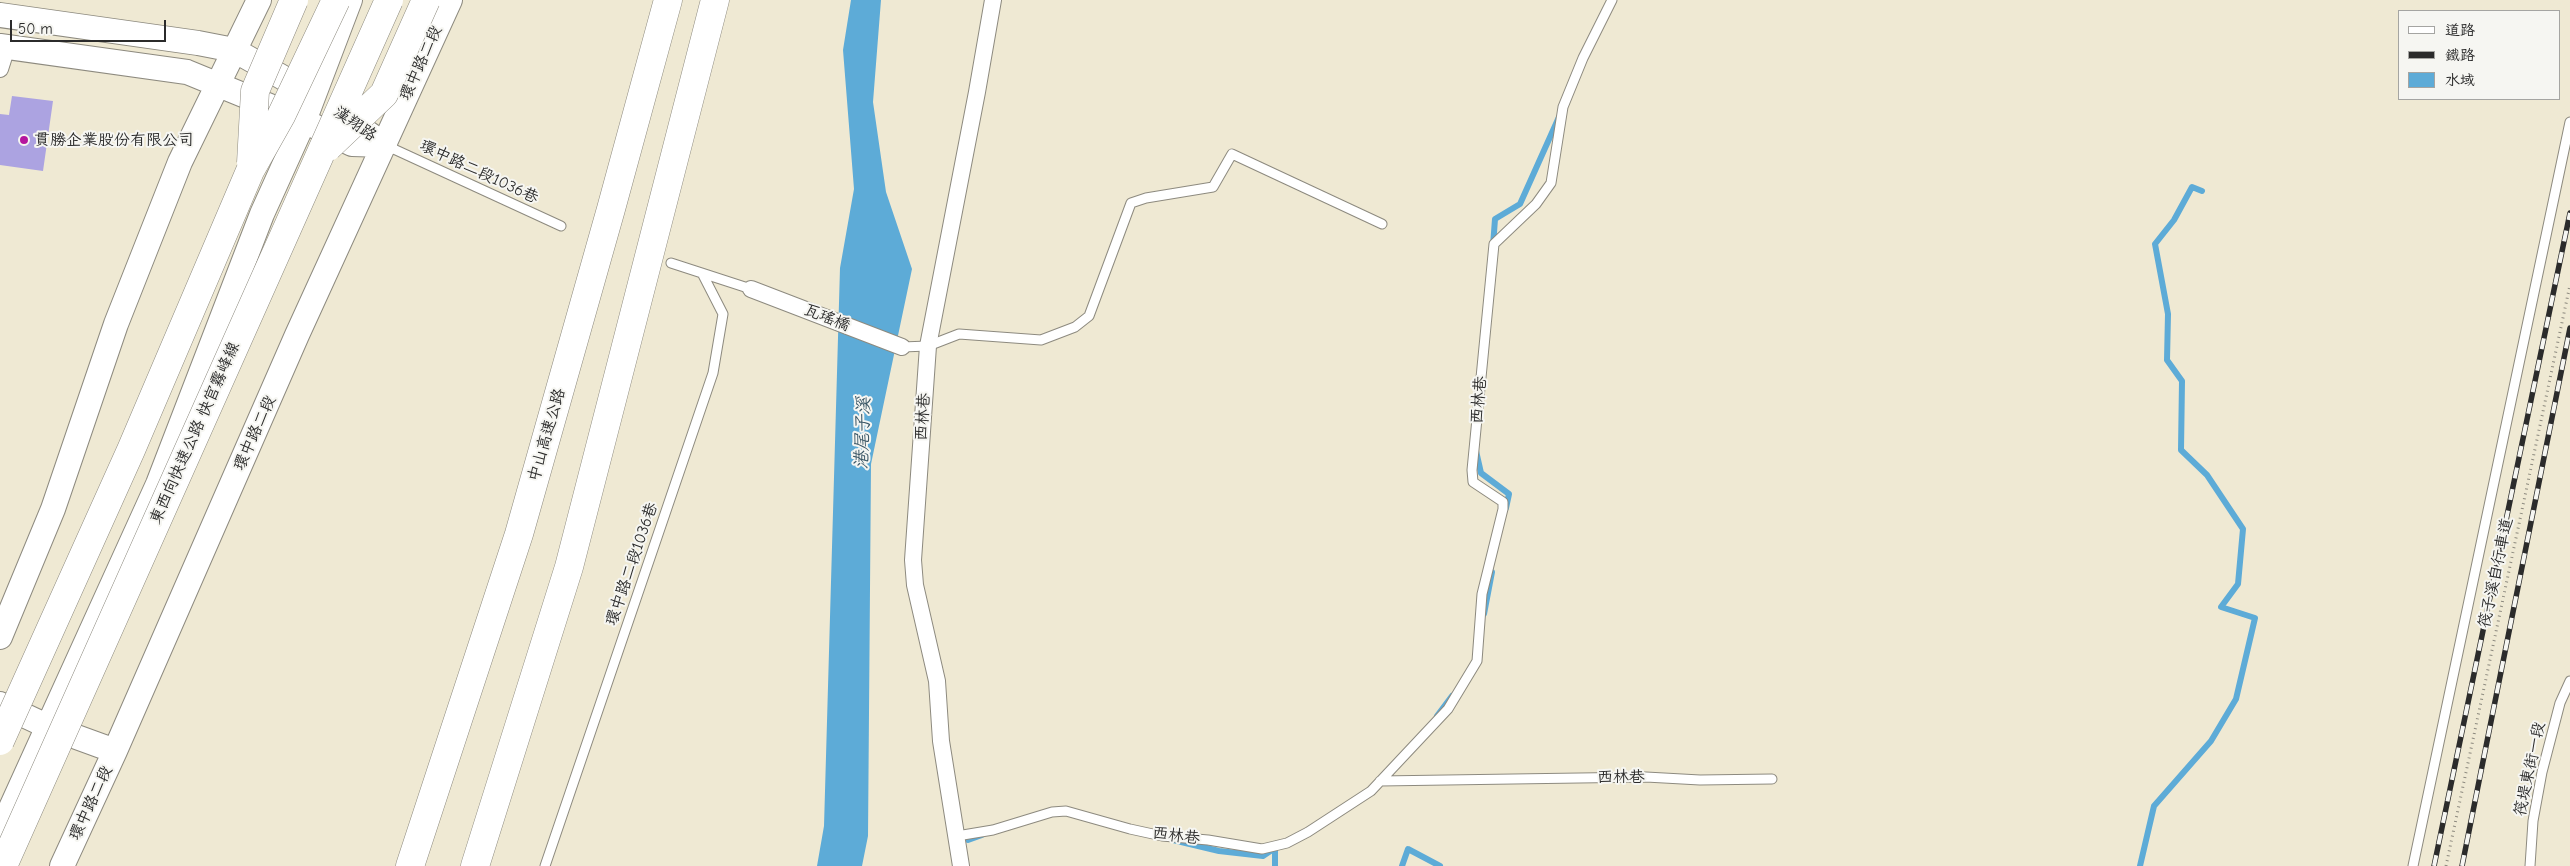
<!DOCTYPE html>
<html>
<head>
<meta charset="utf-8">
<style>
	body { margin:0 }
	#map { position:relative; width:2570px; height:866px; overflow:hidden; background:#efe9d3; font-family:"Comic Neue","LXGW WenKai TC",sans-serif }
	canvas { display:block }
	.legend { position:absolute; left:2398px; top:10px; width:162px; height:90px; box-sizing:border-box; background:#f6f6f2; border:1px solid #a5a5a2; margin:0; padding:6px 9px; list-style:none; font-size:15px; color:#2b2b2b }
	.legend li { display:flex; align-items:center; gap:10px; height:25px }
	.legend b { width:25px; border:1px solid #a5a5a2 }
	.scale { position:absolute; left:10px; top:20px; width:156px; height:22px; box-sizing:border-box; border:2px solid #2b2b2b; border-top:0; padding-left:6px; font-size:15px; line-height:18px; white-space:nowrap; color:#2b2b2b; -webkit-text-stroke:4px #f6f6f2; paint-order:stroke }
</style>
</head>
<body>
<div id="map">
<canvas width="2570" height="866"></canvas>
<ul class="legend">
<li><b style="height:6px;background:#fff"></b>道路</li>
<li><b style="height:6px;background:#2b2b2b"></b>鐵路</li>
<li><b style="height:14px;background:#5dabd7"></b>水域</li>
</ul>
<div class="scale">50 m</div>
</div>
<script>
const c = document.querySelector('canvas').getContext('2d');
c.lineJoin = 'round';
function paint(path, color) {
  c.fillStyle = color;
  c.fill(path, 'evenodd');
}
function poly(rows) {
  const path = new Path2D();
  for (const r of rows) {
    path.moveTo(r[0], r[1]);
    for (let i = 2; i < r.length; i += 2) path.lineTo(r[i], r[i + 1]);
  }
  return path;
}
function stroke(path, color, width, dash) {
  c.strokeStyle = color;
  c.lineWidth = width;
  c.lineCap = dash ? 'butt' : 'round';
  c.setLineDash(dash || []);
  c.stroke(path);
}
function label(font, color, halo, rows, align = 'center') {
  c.font = font + ' "Comic Neue","LXGW WenKai TC",sans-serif';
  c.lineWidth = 4;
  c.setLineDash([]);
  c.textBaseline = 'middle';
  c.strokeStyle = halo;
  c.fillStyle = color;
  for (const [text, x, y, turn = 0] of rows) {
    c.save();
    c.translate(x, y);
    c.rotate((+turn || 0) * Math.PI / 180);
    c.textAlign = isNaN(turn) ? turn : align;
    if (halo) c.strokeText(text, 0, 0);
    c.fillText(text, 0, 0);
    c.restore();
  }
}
const water = poly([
	[851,0,881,0,873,102,886,192,912,269,871,464,868,836,862,866,817,866,824,826,840,268,854,189,843,50]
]);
const stream = poly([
	[1493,246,1495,219,1520,204,1559,117],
	[1476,451,1481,473,1509,494,1506,508],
	[1484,614,1492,572],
	[1437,716,1452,696],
	[968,840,982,835],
	[1173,840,1219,851,1263,856,1275,848],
	[1275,848,1275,866],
	[1402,866,1408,849,1440,866],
	[2140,866,2154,806,2211,741,2236,699,2255,618,2221,607,2238,584,2243,529,2207,475,2181,450,2182,381,2167,360,2168,314,2155,244,2174,220,2192,187,2202,191]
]);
const building = poly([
	[12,96,53,101,43,171,0,165,0,114,9,115]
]);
const path = poly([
	[2446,866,2570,285]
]);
const lane = poly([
	[385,145,561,226],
	[671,263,751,289],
	[902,347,928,346,959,334,1041,340,1075,327,1089,316,1131,203,1146,198,1213,187,1232,154,1382,224],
	[1380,781,1646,777,1700,780,1772,779],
	[957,836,993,830,1052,812,1066,811,1130,829,1162,836,1208,840,1262,849,1287,843,1308,832,1371,791,1448,709,1477,661,1482,594,1503,509,1503,502,1473,482,1472,470,1494,244,1536,204,1551,183,1563,107,1583,58,1612,0],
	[545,866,713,373,723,314,702,273],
	[2413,866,2570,122],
	[2530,866,2533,821,2542,772,2560,703,2570,681]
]);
const street = poly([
	[0,69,7,47],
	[751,289,902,347],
	[961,866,941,741,937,681,915,585,913,560,928,346,977,92,993,0]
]);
const secondary = poly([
	[0,15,198,43,234,50,312,94],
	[0,46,187,72,287,113,352,144,385,145],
	[339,113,385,145],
	[0,637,53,509,116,324,180,162,259,0],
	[0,704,49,727,115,751],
	[0,832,158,484,262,214,304,121,350,0],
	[62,866,115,751,297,335,450,0]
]);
const highway = poly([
	[410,866,519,534,611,209,668,0],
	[475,866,569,567,715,0]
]);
const rail = poly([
	[2434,866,2570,213],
	[2462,866,2570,328]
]);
const highwayBridge = poly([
	[328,147,384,94,426,0],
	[251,163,255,91,294,0],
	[0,741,131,450,250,171,281,116,336,0],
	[3,866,389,0]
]);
const markers = [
	[24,140,5,"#b5179e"]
];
const streetNames = [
	["環中路二段",421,63,-66],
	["漢翔路",355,124,35],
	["環中路二段1036巷",479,172,25],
	["瓦瑤橋",827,318,21],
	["西林巷",1479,400,-85],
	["西林巷",923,417,-86],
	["東西向快速公路 快官霧峰線",195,433,-66],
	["環中路二段",255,433,-66],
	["中山高速公路",547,435,-74],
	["環中路二段1036巷",632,564,-71],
	["筏子溪自行車道",2496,573,-78],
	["筏堤東街一段",2530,769,-78],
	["西林巷",1621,777],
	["環中路二段",91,803,-65],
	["西林巷",1176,836,7]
];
const poiNames = [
	["貫勝企業股份有限公司",34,140]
];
const waterNames = [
	["港尾子溪",863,433,-88]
];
paint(water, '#5dabd7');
stroke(stream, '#5dabd7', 6);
paint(building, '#aca3e1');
stroke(lane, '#8d8a7f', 11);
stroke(street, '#8d8a7f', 18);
stroke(secondary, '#8d8a7f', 26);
stroke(highway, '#8d8a7f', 29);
stroke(path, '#8d8a7f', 3, [1, 4]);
stroke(lane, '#fff', 9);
stroke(street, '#fff', 16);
stroke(secondary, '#fff', 24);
stroke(highway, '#fff', 28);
stroke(rail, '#2b2b2b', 5.5);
stroke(rail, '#f6f6f2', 4, [11]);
stroke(highwayBridge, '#8d8a7f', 29, []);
stroke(highwayBridge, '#fff', 28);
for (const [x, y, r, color] of markers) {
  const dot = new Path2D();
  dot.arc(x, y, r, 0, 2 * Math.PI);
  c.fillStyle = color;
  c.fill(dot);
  stroke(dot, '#f6f6f2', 2);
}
label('16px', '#2b2b2b', '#f6f6f2', streetNames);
label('16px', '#2b2b2b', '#f6f6f2', poiNames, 'left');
label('italic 18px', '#3c5867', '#f6f6f2', waterNames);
</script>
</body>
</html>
